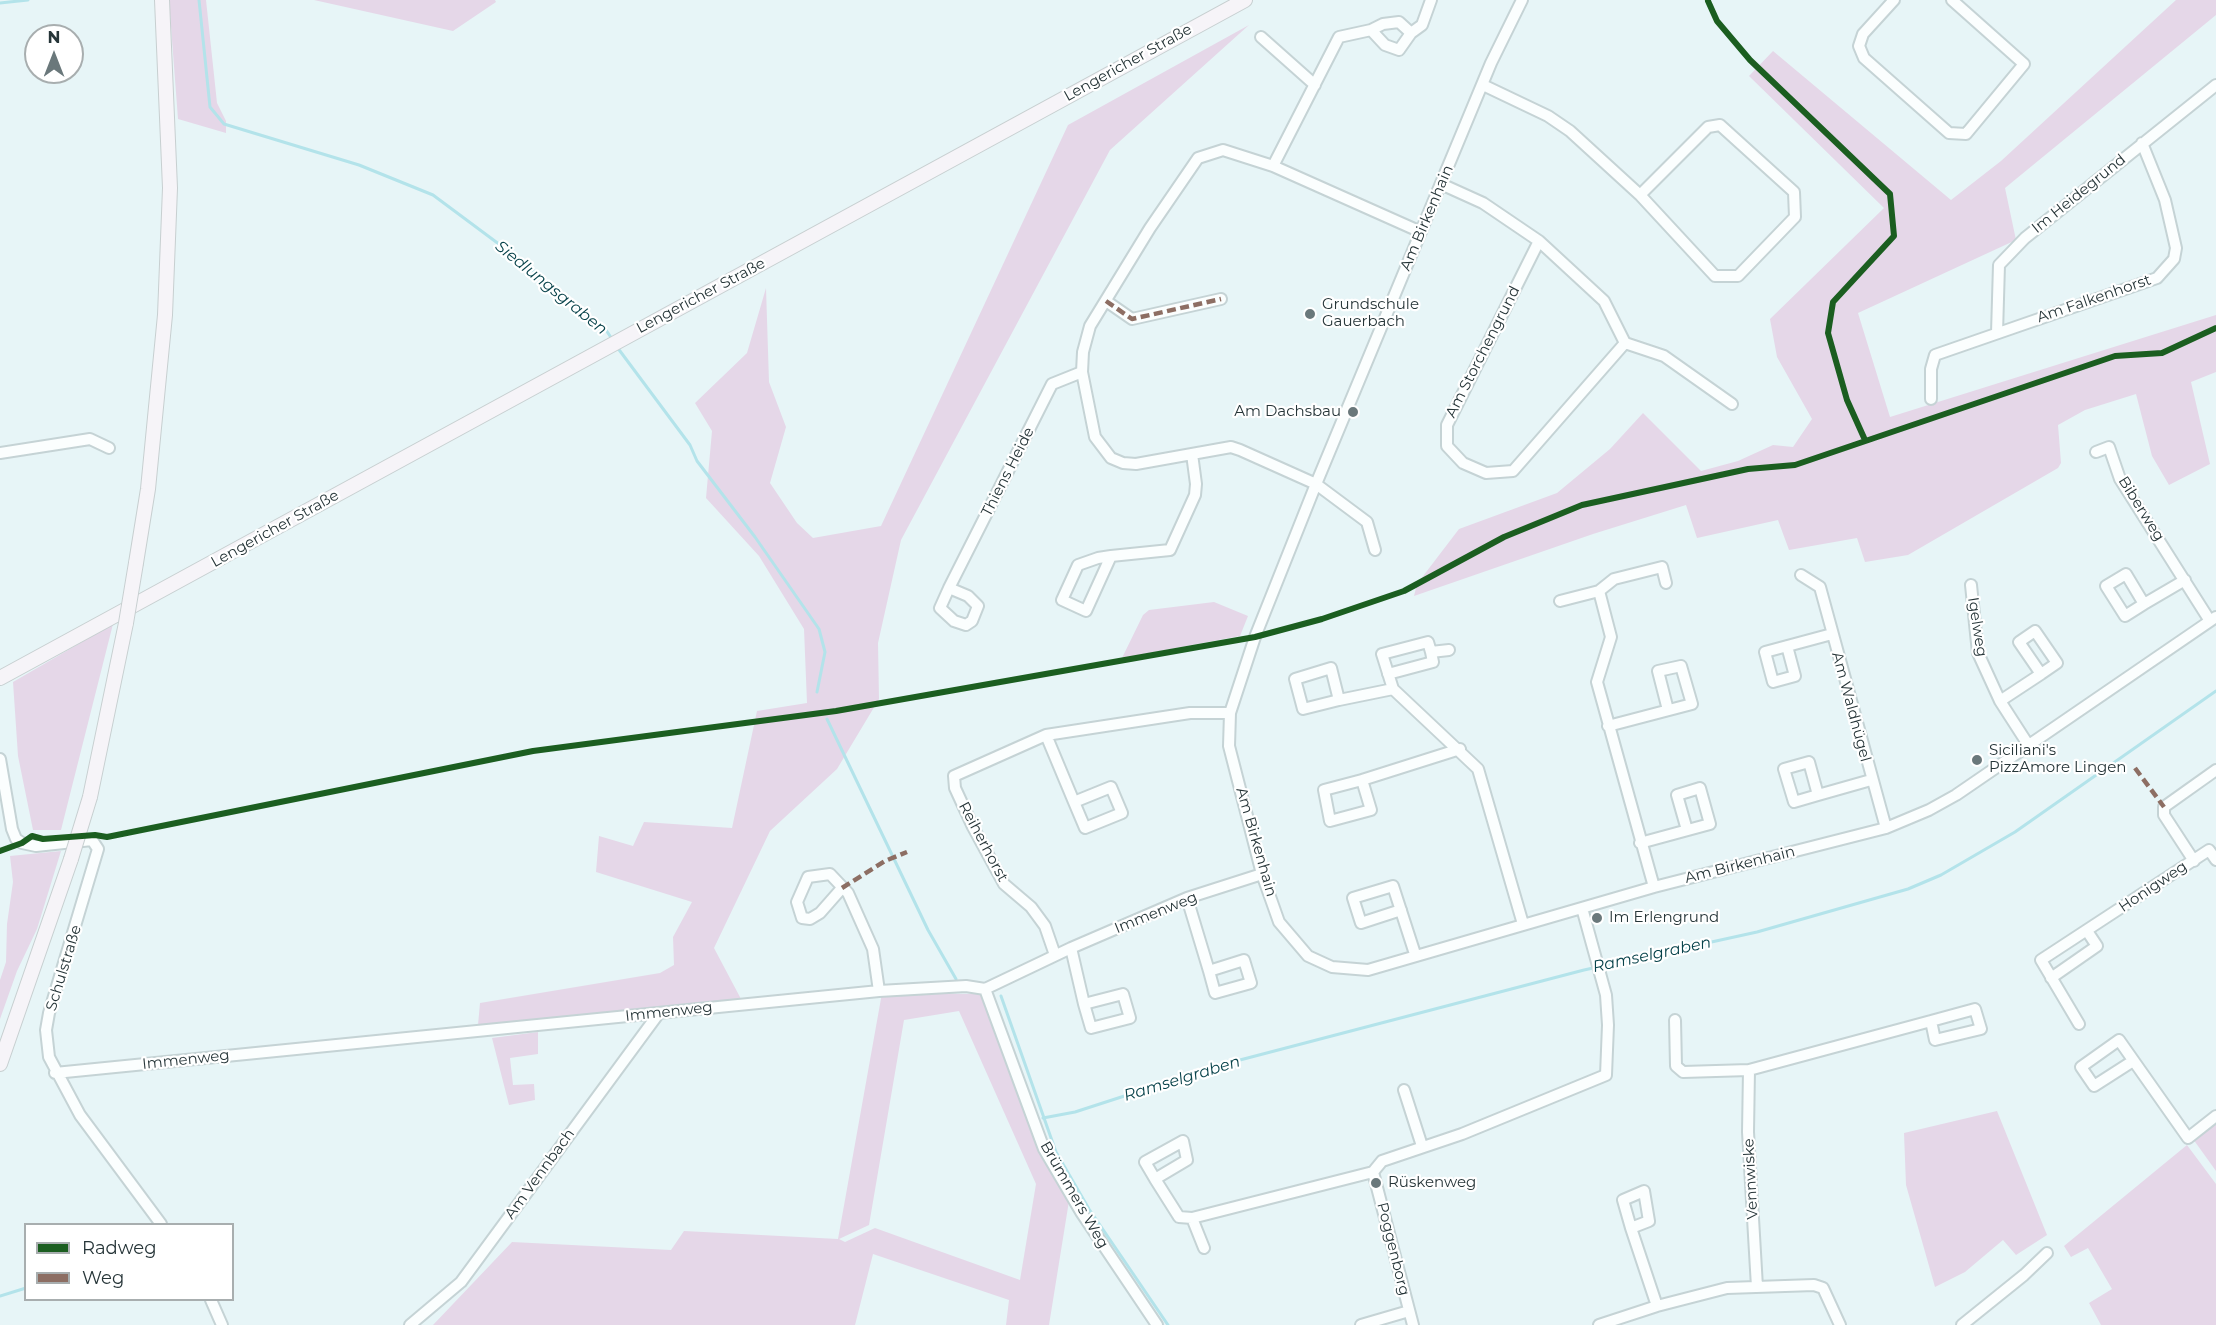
<!DOCTYPE html>
<html>
<head>
<meta charset="utf-8">
<style>
	body { margin:0 }
	#map { position:relative; width:2216px; height:1325px; overflow:hidden; background:#e7f5f7; font-family:Montserrat,sans-serif }
	canvas { display:block }
	.legend { position:absolute; left:24px; top:1223px; width:210px; height:78px; box-sizing:border-box; background:#fff; border:2px solid #a8aeaf; margin:0; padding:8px 10px; list-style:none; font-size:18px; color:#263538 }
	.legend li { display:flex; align-items:center; gap:12px; height:30px }
	.legend b { width:30px; border:2px solid #a8aeaf }
	.north { position:absolute; left:24px; top:24px; width:60px; height:60px; box-sizing:border-box; background:#fff; border:2px solid #a8aeaf; border-radius:50%; rotate:0deg; font-size:16px; font-weight:700; line-height:24px; text-align:center; color:#263538 }
	.north::after { content:''; display:block; margin:auto; width:21px; height:27px; background:#6a787b; clip-path:polygon(50% 0,100% 100%,50% 72%,0 100%) }
</style>
</head>
<body>
<div id="map">
<canvas width="2216" height="1325"></canvas>
<ul class="legend">
<li><b style="height:8px;background:#1b5e20"></b>Radweg</li>
<li><b style="height:8px;background:#8d6e63"></b>Weg</li>
</ul>
<div class="north">N</div>
</div>
<script>
const c = document.querySelector('canvas').getContext('2d');
c.lineJoin = 'round';
function paint(path, color) {
  c.fillStyle = color;
  c.fill(path, 'evenodd');
}
function poly(rows) {
  const path = new Path2D();
  for (const r of rows) {
    path.moveTo(r[0], r[1]);
    for (let i = 2; i < r.length; i += 2) path.lineTo(r[i], r[i + 1]);
  }
  return path;
}
function stroke(path, color, width, dash) {
  c.strokeStyle = color;
  c.lineWidth = width;
  c.lineCap = dash ? 'butt' : 'round';
  c.setLineDash(dash || []);
  c.stroke(path);
}
function label(font, color, halo, rows, align = 'center') {
  c.font = font + ' Montserrat,sans-serif';
  c.lineWidth = 4.5;
  c.setLineDash([]);
  c.textBaseline = 'middle';
  c.strokeStyle = halo;
  c.fillStyle = color;
  for (const [text, x, y, turn = 0] of rows) {
    c.save();
    c.translate(x, y);
    c.rotate((+turn || 0) * Math.PI / 180);
    c.textAlign = isNaN(turn) ? turn : align;
    if (halo) c.strokeText(text, 0, 0);
    c.fillText(text, 0, 0);
    c.restore();
  }
}
const green = poly([
	[169,0,206,0,217,103,226,121,226,133,178,119],
	[314,0,495,0,496,2,453,31],
	[2176,0,2216,0,2216,15,2005,188,2016,240,1858,313,1890,417,2216,315,2216,372,2191,382,2210,464,2169,485,2152,456,2136,394,2085,410,2058,425,2061,463,2058,468,1908,555,1865,562,1857,538,1789,550,1778,520,1697,538,1686,505,1593,534,1414,596,1417,584,1459,529,1557,493,1610,449,1643,413,1701,471,1738,461,1773,445,1793,447,1812,419,1777,357,1770,319,1884,208,1749,76,1773,51,1951,200,2001,161],
	[1249,25,1110,150,901,540,878,643,879,699,837,769,770,831,714,948,741,999,478,1025,480,1003,660,973,674,965,673,937,692,902,596,872,599,836,633,846,644,822,732,828,757,711,807,703,804,629,759,556,706,498,712,431,695,403,747,353,766,288,769,382,786,427,770,483,797,523,813,538,881,526,1068,125],
	[1214,602,1248,616,1240,636,1122,658,1143,615,1149,610],
	[113,624,61,830,33,830,18,756,13,682],
	[61,851,37,929,17,971,0,1019,0,980,6,962,7,924,13,882,10,856],
	[882,993,980,994,1040,1153,1069,1201,1049,1325,1006,1325,1009,1300,873,1254,855,1325,433,1325,512,1242,671,1250,684,1231,838,1239],
	[959,1011,1036,1184,1020,1280,875,1228,845,1242,839,1239,869,1225,904,1020],
	[538,1032,538,1054,510,1058,513,1085,534,1084,535,1100,509,1105,492,1038],
	[1997,1111,2047,1235,2016,1255,2003,1240,1965,1272,1935,1287,1906,1185,1904,1133],
	[2216,1120,2216,1171,2193,1139],
	[2187,1145,2216,1184,2216,1325,2101,1325,2089,1303,2112,1289,2088,1248,2071,1257,2064,1246]
]);
const stream = poly([
	[199,0,210,107,224,124,359,165,433,195,519,259,606,330,612,339],
	[0,3,28,0],
	[617,347,690,445,697,461,755,537,819,629,825,652,817,692],
	[827,719,928,930,956,979],
	[1001,996,1056,1152,1089,1209,1168,1325],
	[1043,1118,1075,1112,1217,1066,1584,970,1757,932,1908,889,1941,875,2015,832,2216,691],
	[0,1296,26,1288]
]);
const minor = poly([
	[1522,0,1491,63,1316,484,1255,637,1230,713,1229,746,1262,874,1279,922,1308,956,1332,967,1368,970,1654,887,1886,828,1929,810,1956,795,2216,617],
	[1894,0,1863,34,1859,46,1864,58,1949,133,1966,134,2024,64,1952,0],
	[1371,30,1383,24,1399,22,1411,33],
	[1261,37,1315,85],
	[1483,85,1548,116,1570,131,1640,195,1715,276,1738,276,1795,217,1794,192,1720,125,1708,127,1640,195],
	[1273,166,1339,37,1371,30,1385,45,1399,50,1411,33,1422,25,1431,0],
	[1441,184,1483,203,1539,241,1604,301,1625,343],
	[1539,241,1447,425,1447,446,1463,463,1486,473,1513,471,1625,343],
	[1106,301,1132,319,1221,299],
	[1997,333,1999,265,2025,238,2216,85],
	[1625,343,1664,356,1732,404],
	[1931,399,1931,369,1935,355,2157,278,2174,259,2176,248,2165,200,2142,143],
	[2096,452,2109,447,2120,479,2210,621],
	[0,453,90,439,109,448],
	[1375,550,1367,522,1316,484,1240,450,1231,447,1136,464,1123,463,1111,458,1095,437,1082,372,1083,352,1090,326,1150,228,1198,158,1223,150,1273,166,1421,232],
	[1111,556,1086,611,1062,600,1078,565,1098,558,1111,556,1170,550,1195,495,1196,484,1192,454],
	[1801,575,1820,587,1886,828],
	[1971,585,1978,653,2000,701,2029,746],
	[949,588,968,596,978,606,972,621,966,625,954,621,940,608,949,588,1052,384,1082,372],
	[1599,591,1611,637,1597,682,1654,887],
	[1560,601,1599,591,1614,579,1662,567,1666,583],
	[2144,604,2126,574,2106,586,2125,616,2144,604,2185,580],
	[1787,646,1795,676,1773,682,1765,652,1832,634],
	[1388,674,1433,662,1431,652],
	[1393,689,1382,654,1428,642,1431,652,1449,650],
	[1339,700,1303,709,1295,679,1331,668,1339,700,1393,689,1478,769,1523,924],
	[2000,701,2041,674,2019,642,2035,631,2057,663,2041,674],
	[1608,726,1692,704,1681,666,1658,671,1668,710],
	[1046,735,1074,802,1111,787,1122,813,1085,828,1074,802],
	[0,759,12,829,16,839,22,843,36,846,92,840,98,849,49,1013,46,1030,49,1057,80,1115,161,1224],
	[1362,780,1324,790,1330,821,1371,810,1362,780,1460,749],
	[1818,795,1809,762,1784,769,1794,802,1818,795,1871,780],
	[1640,843,1710,824,1700,788,1677,795,1687,830],
	[2194,861,2164,815,2164,807,2216,770],
	[842,888,820,913,810,919,802,918,797,902,808,877,830,874,848,893,873,949,879,991],
	[1187,898,1209,971,1244,960,1251,983,1215,993,1209,971],
	[1401,910,1361,923,1353,898,1393,886,1415,954],
	[1071,948,1084,1004,1123,994,1130,1018,1091,1028,1084,1004],
	[1055,955,1045,926,1031,907,1004,884,973,827,955,788,954,776,1046,735,1190,713,1230,713],
	[2051,978,2097,946,2087,931],
	[985,989,1044,1149,1081,1212,1157,1325],
	[1675,1020,1676,1066,1683,1072,1749,1070],
	[2079,1024,2041,960,2209,850,2216,860],
	[2133,1061,2094,1086,2081,1067,2119,1040,2188,1138,2216,1116],
	[55,1073,879,991,966,986,985,989,1071,948,1187,898,1262,874],
	[1404,1090,1422,1146],
	[1373,1172,1413,1325],
	[1155,1179,1187,1160,1183,1141,1145,1162,1155,1179,1179,1217,1192,1218,1373,1172,1382,1161,1462,1134,1606,1075,1608,1025,1606,995,1582,908],
	[1192,1218,1204,1248],
	[1631,1228,1623,1200,1644,1191,1649,1221,1631,1228,1657,1306],
	[1757,1287,1748,1132,1749,1070,1931,1021,1935,1040,1981,1029,1975,1009,1931,1021],
	[211,1300,222,1325],
	[410,1325,461,1282,659,1013],
	[1361,1325,1409,1311],
	[1599,1325,1657,1306,1727,1288,1814,1285,1823,1288,1840,1325],
	[1962,1325,2024,1275,2047,1253]
]);
const major = poly([
	[136,563,148,489,165,315,170,188,162,0],
	[0,678,1245,0],
	[90,797,126,623],
	[0,1064,71,859]
]);
const majorBridge = poly([
	[126,623,136,563],
	[71,859,90,797]
]);
const quiet = poly([
	[1106,301,1132,319,1221,299],
	[2135,768,2164,807],
	[842,888,885,861,907,852]
]);
const cycleway = poly([
	[1708,1,1717,21,1750,60,1890,194,1894,236,1833,302,1828,333,1847,400,1865,440],
	[0,851,22,843,32,836,43,839,95,835,107,837,533,751,836,711,1255,637,1322,619,1404,591,1504,537,1582,505,1748,469,1795,465,2115,356,2162,353,2216,328]
]);
const markers = [
	[1310,314,6,"#6a787b"],
	[1353,412,6,"#6a787b"],
	[1977,760,6,"#6a787b"],
	[1597,918,6,"#6a787b"],
	[1376,1183,6,"#6a787b"]
];
const streetNames = [
	["Lengericher Straße",1128,63,-29],
	["Im Heidegrund",2079,194,-39],
	["Am Birkenhain",1427,218,-67],
	["Lengericher Straße",701,296,-28],
	["Am Falkenhorst",2094,299,-19],
	["Am Storchengrund",1483,352,-63],
	["Thiens Heide",1008,472,-63],
	["Biberweg",2141,509,58],
	["Lengericher Straße",275,529,-29],
	["Igelweg",1977,627,81],
	["Am Waldhügel",1851,707,75],
	["Reiherhorst",983,842,62],
	["Am Birkenhain",1256,842,74],
	["Am Birkenhain",1740,865,-14],
	["Honigweg",2153,887,-34],
	["Immenweg",1156,913,-22],
	["Schulstraße",64,968,-73],
	["Immenweg",669,1012,-6],
	["Immenweg",186,1060,-6],
	["Am Vennbach",540,1174,-54],
	["Vennwiske",1751,1179,-93],
	["Brümmers Weg",1074,1195,60],
	["Poggenborg",1393,1249,76]
];
const poiNames = [
	["Grundschule",1322,305],
	["Gauerbach",1322,322],
	["Am Dachsbau",1341,412,"right"],
	["Siciliani's",1989,751],
	["PizzAmore Lingen",1989,768],
	["Im Erlengrund",1609,918],
	["Rüskenweg",1388,1183]
];
const waterNames = [
	["Siedlungsgraben",551,288,39],
	["Ramselgraben",1652,955,-12],
	["Ramselgraben",1182,1079,-17]
];
paint(green, '#e5d7e8');
stroke(stream, '#b3e3ea', 3);
stroke(minor, '#c5d3d5', 14);
stroke(major, '#c7cfd0', 16);
stroke(minor, '#fbfefe', 10);
stroke(major, '#f6f4f8', 14);
stroke(majorBridge, '#c7cfd0', 16, []);
stroke(majorBridge, '#f6f4f8', 14);
stroke(quiet, '#8d6e63', 4.5, [9, 4.5]);
stroke(cycleway, '#1b5e20', 6);
for (const [x, y, r, color] of markers) {
  const dot = new Path2D();
  dot.arc(x, y, r, 0, 2 * Math.PI);
  c.fillStyle = color;
  c.fill(dot);
  stroke(dot, '#fff', 2);
}
label('15px', '#263538', '#fff', streetNames);
label('15px', '#263538', '#fff', poiNames, 'left');
label('italic 16px', '#07424a', '#fff', waterNames);
</script>
</body>
</html>
